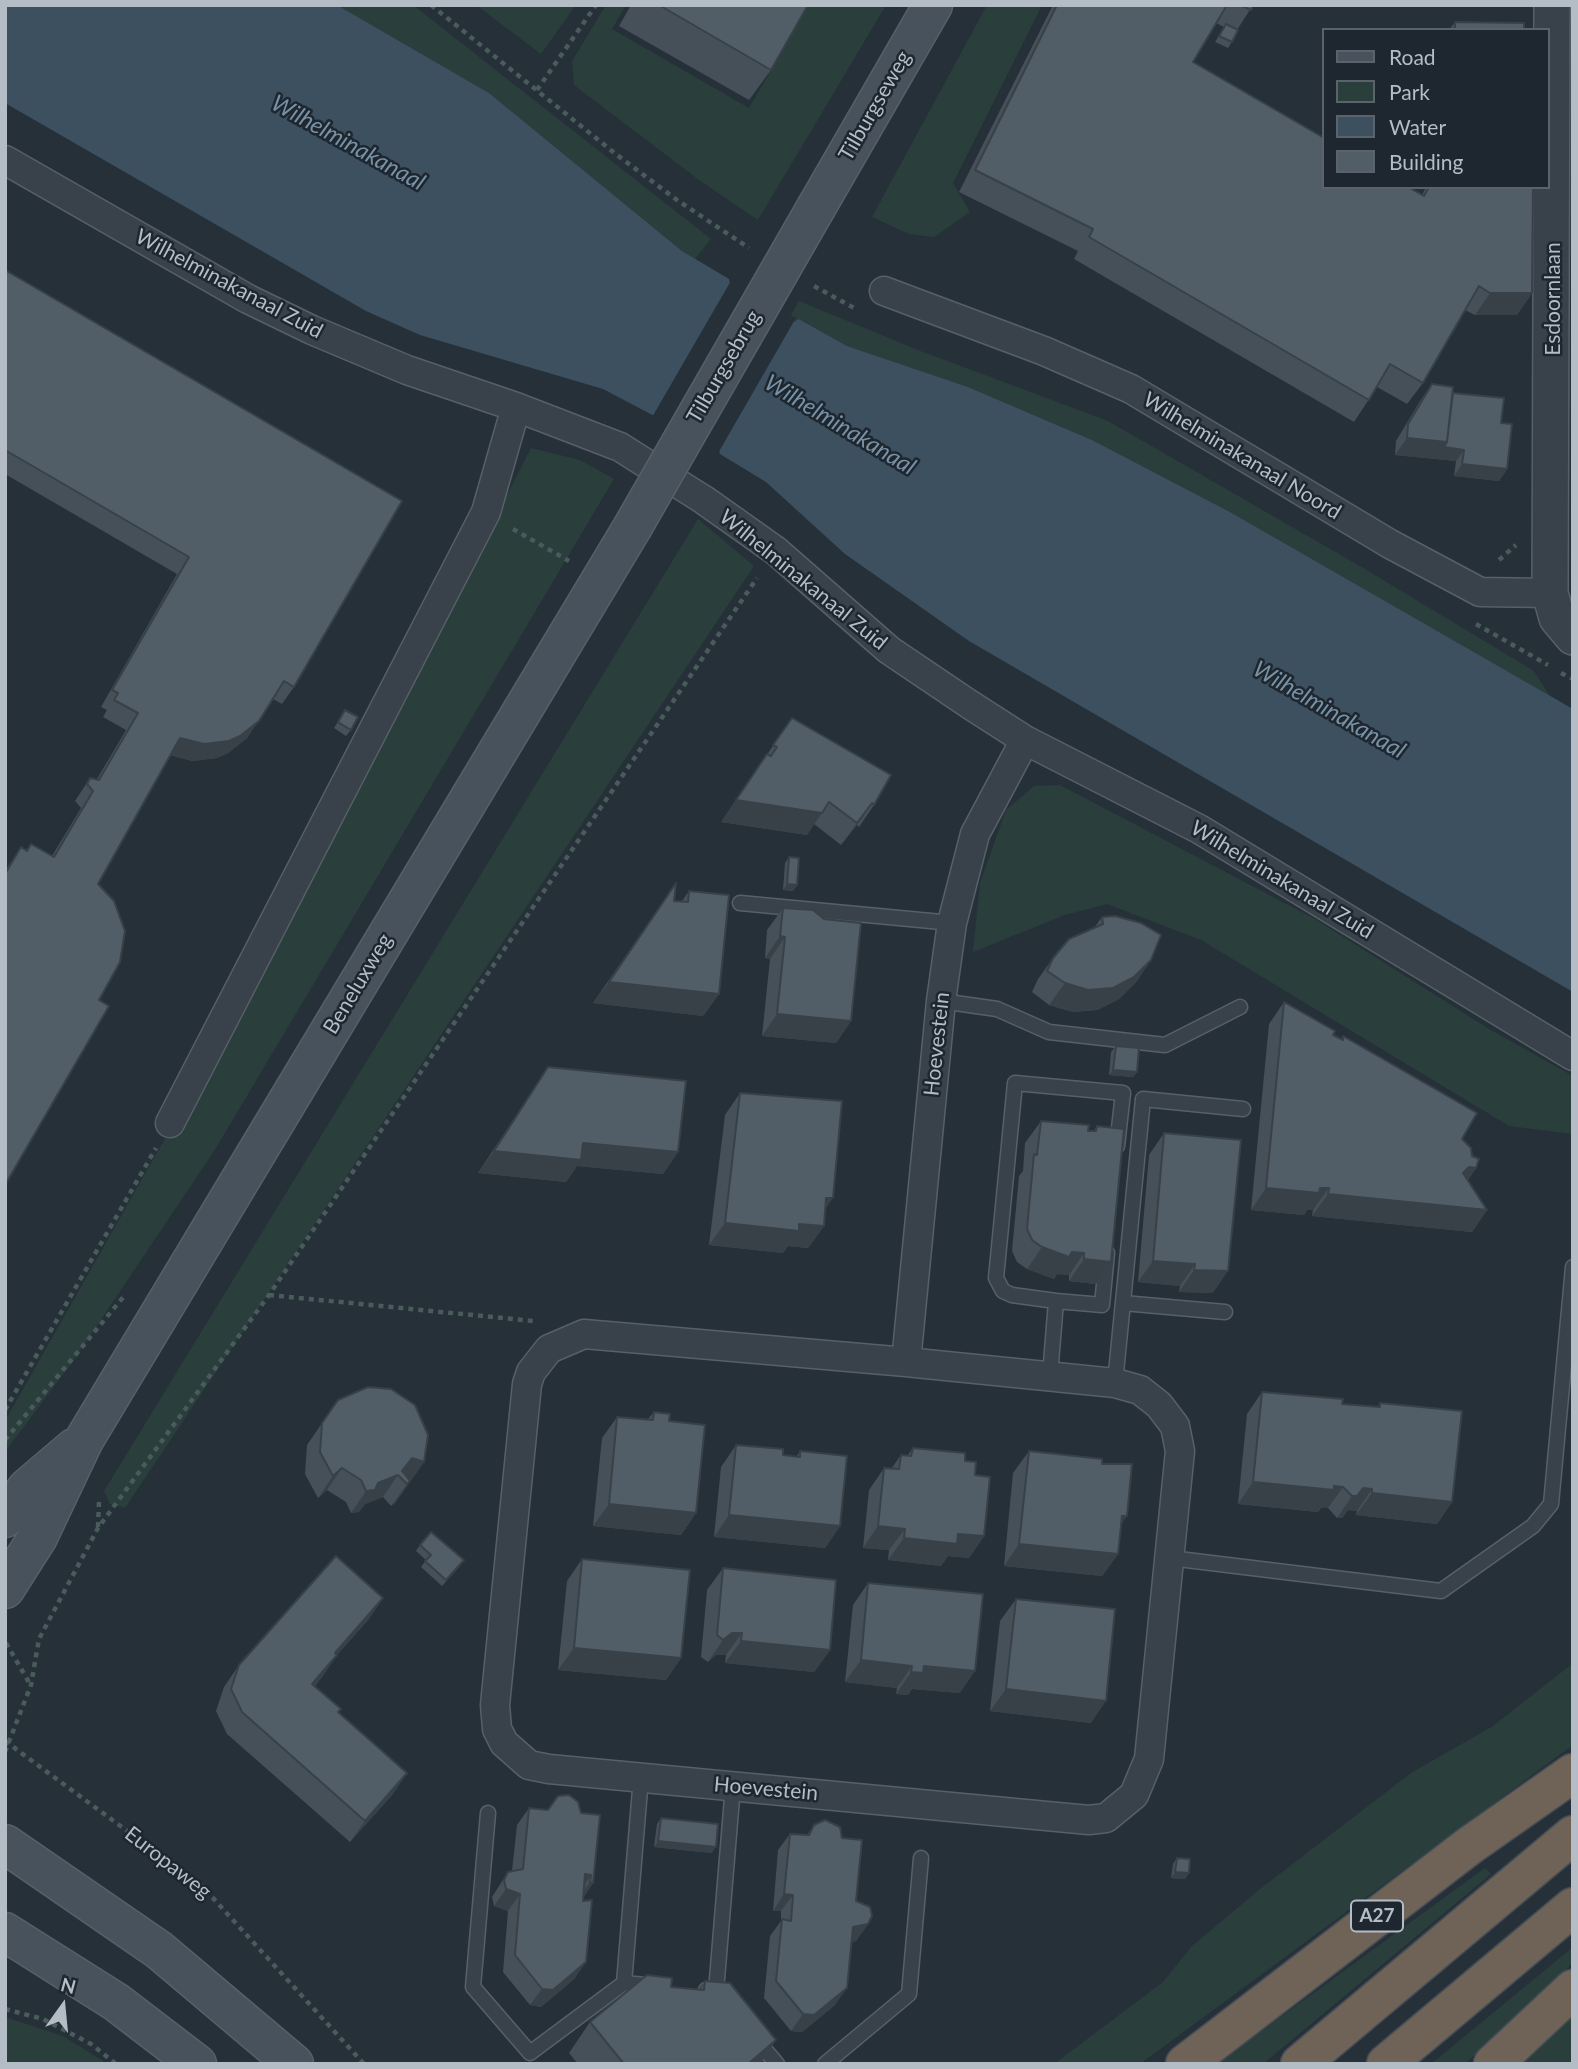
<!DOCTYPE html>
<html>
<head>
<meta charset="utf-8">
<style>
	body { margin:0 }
	#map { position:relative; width:1578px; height:2069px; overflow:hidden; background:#263039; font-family:Lato,sans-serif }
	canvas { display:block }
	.frame { position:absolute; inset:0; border:7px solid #b4bdc5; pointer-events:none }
	.legend { position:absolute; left:1322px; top:28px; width:228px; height:161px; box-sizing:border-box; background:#1e272f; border:2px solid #5a636b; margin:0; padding:9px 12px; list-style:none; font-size:21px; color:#b4bdc5 }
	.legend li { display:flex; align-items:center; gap:14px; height:35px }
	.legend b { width:35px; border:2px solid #5a636b }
	.north { position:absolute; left:28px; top:1971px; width:70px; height:70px; -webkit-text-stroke:5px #1e272f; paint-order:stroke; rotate:15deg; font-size:19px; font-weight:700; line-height:28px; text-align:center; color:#b4bdc5 }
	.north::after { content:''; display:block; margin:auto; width:24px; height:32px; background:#b4bdc5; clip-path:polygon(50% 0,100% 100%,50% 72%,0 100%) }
</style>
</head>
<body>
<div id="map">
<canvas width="1578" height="2069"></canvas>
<div class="frame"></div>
<ul class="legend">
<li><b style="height:9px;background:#48525c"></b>Road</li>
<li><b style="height:19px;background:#2a3e3c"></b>Park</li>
<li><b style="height:19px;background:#3d5060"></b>Water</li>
<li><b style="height:19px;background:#515d67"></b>Building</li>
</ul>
<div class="north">N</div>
</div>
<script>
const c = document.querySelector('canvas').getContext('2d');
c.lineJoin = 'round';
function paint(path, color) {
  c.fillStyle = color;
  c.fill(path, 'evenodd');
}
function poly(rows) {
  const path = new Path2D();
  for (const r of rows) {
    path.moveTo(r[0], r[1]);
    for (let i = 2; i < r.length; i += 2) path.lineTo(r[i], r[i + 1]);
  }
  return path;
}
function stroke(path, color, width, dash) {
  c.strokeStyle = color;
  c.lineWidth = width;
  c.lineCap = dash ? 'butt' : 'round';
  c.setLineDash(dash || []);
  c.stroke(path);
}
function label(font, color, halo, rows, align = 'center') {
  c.font = font + ' Lato,sans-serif';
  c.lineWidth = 5;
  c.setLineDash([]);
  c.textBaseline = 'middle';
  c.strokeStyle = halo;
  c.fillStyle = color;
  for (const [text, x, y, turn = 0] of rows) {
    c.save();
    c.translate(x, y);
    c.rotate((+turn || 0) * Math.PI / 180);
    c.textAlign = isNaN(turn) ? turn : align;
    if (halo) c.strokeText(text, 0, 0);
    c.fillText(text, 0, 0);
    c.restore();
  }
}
const green = poly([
	[337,5,413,5,711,239,695,259,682,251,489,93],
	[476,5,576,5,541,54],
	[606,5,626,5,612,29,749,108,809,5,886,5,758,220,699,180,574,85,572,61],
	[987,5,1042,5,953,183,970,212,934,237,909,234,872,217],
	[799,301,918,350,1108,421,1365,569,1534,671,1550,696,1230,512,1092,440,968,387,847,346,800,319,794,322,789,318],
	[531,448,580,460,614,479,216,1148,76,1357,5,1452,5,1421,299,902],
	[698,519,754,566,125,1508,110,1504,104,1491],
	[1060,785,1315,919,1489,1029,1573,1076,1573,1134,1509,1126,1201,940,1107,904,1065,915,973,952,980,883,1006,810,1034,786],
	[1573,1663,1573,1745,1140,2064,1054,2064,1163,1982,1192,1946,1260,1889,1411,1773,1493,1726],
	[1485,1868,1491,1874,1263,2064,1216,2064],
	[1573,1947,1573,1963,1465,2064,1431,2064],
	[1573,2008,1573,2064,1515,2064],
	[5,2017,63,2036,108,2064,5,2064]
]);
const water = poly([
	[5,5,337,5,489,93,682,251,729,279,730,284,794,322,799,319,847,346,968,387,1092,440,1230,512,1573,709,1573,992,969,641,845,554,766,482,720,454,719,450,603,389,420,335,366,311,5,103]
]);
const pier = poly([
	[732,279,795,318,797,316,717,455,655,418,651,419]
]);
const path = poly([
	[431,5,617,155,677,200,749,248],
	[537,90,596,5],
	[814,286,856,309],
	[513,529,569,561],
	[1499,560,1516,545],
	[1476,624,1548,665],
	[1561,673,1573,679],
	[269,1295,533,1321],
	[5,1410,156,1148],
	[5,1440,125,1295],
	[98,1527,99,1501],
	[6,1643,30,1684],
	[5,1741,202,1886,364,2064],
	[5,1752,31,1685,39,1639,98,1528,269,1295,757,578],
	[5,2009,43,2019,91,2044,116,2064]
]);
const service = poly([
	[740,903,952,923],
	[941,1001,997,1009,1049,1032,1165,1045,1240,1007],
	[1056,1301,1102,1305,1107,1253],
	[1123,1303,1225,1312],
	[1050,1376,1056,1301,1012,1295,1003,1291,996,1278,1015,1083,1123,1093,1117,1146],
	[1115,1383,1143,1099,1243,1109],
	[1170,1558,1441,1591,1533,1526,1551,1504,1573,1267],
	[641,1777,624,1983,655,1986],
	[488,1813,473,1987,530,2053,624,1983],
	[706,1990,716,1991,733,1786],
	[755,2038,777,2064],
	[825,2064,909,1994,921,1858]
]);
const minor = poly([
	[5,160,248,299,312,330,407,370,516,407,620,447,704,500,776,551,889,650,969,704,1025,740,1199,829,1573,1056],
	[884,291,1044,351,1131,389,1390,544,1480,592,1550,593],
	[170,1123,486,512,516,407],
	[906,1362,1115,1383,1140,1390,1159,1405,1175,1426,1180,1451,1149,1759,1134,1795,1106,1818,1089,1820,549,1769,529,1765,504,1743,497,1729,495,1705,527,1384,531,1372,549,1349,584,1334,906,1362,941,1001,952,923,975,834,1025,740]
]);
const tertiary = poly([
	[1552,5,1550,593,1557,618,1573,637]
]);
const secondary = poly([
	[817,206,933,5],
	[5,1518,27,1488,74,1448],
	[5,1589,38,1537,84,1440,632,528],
	[5,1844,159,1950,294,2064],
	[5,1932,116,2002,197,2064]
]);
const motorway = poly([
	[1185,2064,1469,1846,1573,1773],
	[1300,2064,1573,1835],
	[1386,2064,1573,1907],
	[1493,2064,1573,1989]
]);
const secondaryBridge = poly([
	[632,528,817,206]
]);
const wall = poly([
	[631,5,808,5,771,70,749,100,619,26],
	[1053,5,1253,5,1237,30,1232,42,1228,48,1215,42,1224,27,1216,23,1193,62,1422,195,1426,187,1533,187,1532,293,1517,315,1475,315,1465,310,1423,383,1407,404,1377,387,1354,422,1074,259,1078,251,959,192],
	[1455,22,1524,30,1449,30],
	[5,270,294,687,282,704,273,699,247,738,228,753,217,758,192,761,170,755,98,884,99,1000,5,1185,5,871,21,847,26,850,31,844,52,856,81,808,75,801,90,778,97,779,126,730,103,717,107,710,101,707,177,574,5,474],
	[1432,384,1453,393,1501,423,1507,469,1499,481,1454,476,1456,461,1395,455,1396,441,1420,401],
	[345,710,351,730,346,736,334,728],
	[792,718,874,805,859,827,857,825,841,845,814,824,807,835,721,822],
	[789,857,797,885,793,891,783,890,785,863],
	[676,883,674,901,682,901,689,891,719,994,703,1016,593,1003],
	[783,908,851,1021,836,1043,762,1036,770,959,765,958,767,930],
	[1102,917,1151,960,1136,982,1119,999,1097,1010,1073,1012,1049,1005,1032,992,1038,979,1053,958,1094,928],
	[1284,1002,1333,1035,1341,1039,1343,1036,1462,1139,1476,1168,1468,1180,1487,1210,1472,1232,1312,1216,1313,1210,1307,1210,1304,1215,1251,1210,1269,1024],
	[1116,1046,1137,1072,1133,1077,1109,1075,1111,1052],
	[548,1067,678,1152,663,1174,577,1166,566,1182,478,1173],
	[740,1093,825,1208,824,1226,808,1248,788,1246,783,1253,709,1245,725,1115],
	[1041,1121,1088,1131,1094,1131,1097,1126,1111,1262,1096,1284,1069,1281,1069,1275,1057,1274,1054,1279,1027,1269,1017,1262,1012,1251,1019,1176,1023,1171,1025,1143],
	[1164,1133,1213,1293,1179,1292,1180,1286,1138,1282,1149,1155],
	[1262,1392,1342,1404,1378,1407,1380,1403,1452,1502,1437,1524,1356,1515,1357,1511,1348,1510,1342,1518,1337,1518,1328,1508,1321,1508,1318,1512,1238,1504,1247,1414],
	[338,1400,424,1462,395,1503,391,1506,383,1497,365,1504,359,1512,351,1513,346,1502,327,1490,318,1498,305,1474,307,1445],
	[654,1412,669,1421,696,1513,681,1535,593,1526,602,1438,617,1417,648,1419],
	[736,1445,783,1455,796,1457,800,1451,840,1526,825,1548,714,1537,721,1467],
	[913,1448,965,1461,975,1475,984,1536,969,1558,948,1556,941,1566,888,1560,889,1550,863,1548,869,1490,884,1468,891,1469,901,1455,907,1456],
	[1029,1451,1102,1464,1121,1525,1118,1554,1102,1576,1004,1566,1013,1473],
	[420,1545,460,1566,442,1586,421,1567,426,1560,416,1551],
	[582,1559,681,1658,666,1680,558,1670,567,1581],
	[723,1568,830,1650,814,1672,725,1663,726,1655,716,1655,708,1662,701,1657,707,1590],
	[868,1583,960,1693,912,1689,908,1695,896,1694,897,1688,845,1682,853,1605],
	[383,1598,368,1620,337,1655,322,1677,315,1686,338,1712,407,1773,392,1795,350,1842,227,1734,216,1711,224,1687,239,1665],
	[1016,1599,1091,1723,990,1711,1000,1621],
	[558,1796,593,1883,583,1898,586,1962,574,1979,541,2007,530,2005,503,1972,508,1911,494,1906,492,1897,508,1872,512,1871,517,1825,529,1808,548,1810],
	[661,1818,712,1853,654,1847,657,1824],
	[814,1825,868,1924,856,1941,852,1942,835,2005,802,2032,791,2031,764,1998,770,1936,781,1921,781,1911,773,1911,778,1850,790,1834,807,1835],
	[1177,1858,1189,1873,1185,1879,1171,1878,1173,1864],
	[705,1981,776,2040,760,2064,578,2064,569,2053,590,2022,671,1987,699,1989]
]);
const shadedWall = poly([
	[1490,293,1532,293,1517,315,1475,315],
	[1407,438,1447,442,1464,450,1456,461,1395,455],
	[1462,464,1507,469,1499,481,1454,476],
	[259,721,247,738,228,753,217,758,192,761,168,754,180,738],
	[736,800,822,813,807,835,721,822],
	[872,803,857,825,841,845,857,823],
	[787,884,797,885,793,891,783,890],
	[780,936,785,937,770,959,765,958],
	[1151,960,1136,982,1119,999,1097,1010,1073,1012,1049,1005,1065,983],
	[609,982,719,994,703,1016,593,1003],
	[777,1014,851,1021,836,1043,762,1036],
	[1113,1070,1137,1072,1133,1077,1109,1075],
	[583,1143,678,1152,663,1174,577,1166,566,1182,478,1173,494,1151],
	[1469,1167,1476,1168,1460,1190,1463,1173],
	[1266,1188,1329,1188,1313,1210,1307,1210,1304,1215,1251,1210],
	[1328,1194,1487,1210,1472,1232,1312,1216],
	[826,1198,833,1198,817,1220],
	[725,1223,799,1224,824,1226,808,1248,788,1246,783,1253,709,1245],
	[1042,1247,1084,1253,1069,1275,1057,1274,1054,1279,1027,1269],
	[1084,1259,1111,1262,1096,1284,1069,1281],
	[1153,1261,1195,1264,1180,1286,1138,1282],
	[1194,1270,1228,1271,1213,1293,1179,1292],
	[412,1458,424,1462,395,1503,391,1506,407,1484,399,1476],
	[342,1468,327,1490,318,1498,333,1476],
	[398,1475,383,1497,365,1504,359,1512,351,1513,366,1491,378,1483],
	[1253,1482,1343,1487,1328,1508,1321,1508,1318,1512,1238,1504],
	[1363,1488,1372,1489,1357,1511,1348,1510,1342,1518,1337,1518,1352,1496],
	[1372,1493,1452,1502,1437,1524,1356,1515],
	[609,1504,696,1513,681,1535,593,1526],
	[729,1515,840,1526,825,1548,714,1537],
	[1122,1516,1127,1516,1111,1538],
	[878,1526,905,1529,889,1550,863,1548],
	[958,1534,984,1536,969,1558,948,1556,941,1566,888,1560,904,1538],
	[1019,1544,1118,1554,1102,1576,1004,1566],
	[383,1598,368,1620,319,1675,335,1653],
	[732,1633,742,1633,726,1655,716,1655,708,1662,723,1640],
	[741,1641,830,1650,814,1672,725,1663],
	[574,1648,681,1658,666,1680,558,1670],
	[337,1655,322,1677,297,1705,312,1684],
	[861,1660,912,1666,897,1688,845,1682],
	[924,1666,975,1671,960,1693,912,1689,908,1695,896,1694,911,1672],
	[1006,1689,1106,1701,1091,1723,990,1711],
	[407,1773,392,1795,350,1842,365,1821],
	[658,1841,716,1847,712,1853,654,1847],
	[1175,1872,1189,1873,1185,1879,1171,1878],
	[585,1874,591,1875,579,1892],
	[590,1882,593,1883,582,1899,578,1899],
	[506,1889,520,1894,508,1911,494,1906],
	[784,1894,793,1895,781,1911,773,1911],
	[868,1924,856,1941,841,1944,853,1927],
	[586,1962,574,1979,541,2007,530,2005,542,1989],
	[847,1988,835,2005,802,2032,791,2031,803,2014],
	[776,2040,760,2064,748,2064]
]);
const building = poly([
	[659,5,808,5,771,70,659,5],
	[1057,5,1227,5,1193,62,1324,138,1324,187,1408,187,1424,196,1429,187,1533,187,1532,293,1490,293,1479,286,1423,383,1390,364,1369,400,1089,237,1093,229,975,170,1057,5],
	[1240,5,1253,5,1251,10,1240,5],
	[1455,22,1524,23,1524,30,1455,30,1455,22],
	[1226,24,1238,30,1232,42,1219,36,1226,24],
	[5,270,402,501,294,687,284,681,259,721,240,736,229,741,204,744,180,738,98,884,114,901,125,931,120,962,99,1000,109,1006,5,1185,5,874,21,847,27,851,31,844,54,857,93,791,87,784,90,778,99,780,138,713,114,700,118,693,112,690,189,557,5,450,5,270],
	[1432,384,1453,387,1447,442,1407,438,1408,424,1432,384],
	[1453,393,1504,398,1501,423,1512,424,1507,469,1462,464,1464,450,1444,447,1447,442,1453,393],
	[345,710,358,717,351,730,338,722,345,710],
	[792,718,891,775,874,805,872,803,857,823,829,802,822,813,736,800,767,754,771,756,777,747,773,745,792,718],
	[789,857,799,858,797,885,787,884,789,857],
	[676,883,674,901,688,902,689,891,729,895,719,994,609,982,676,883],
	[783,908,813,910,824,919,861,923,851,1021,777,1014,785,937,780,936,783,908],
	[1115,916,1141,923,1161,935,1151,960,1134,977,1113,988,1088,990,1065,983,1047,971,1053,958,1069,939,1103,924,1102,917,1115,916],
	[1284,1002,1335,1031,1333,1035,1343,1040,1343,1036,1477,1113,1462,1139,1471,1148,1472,1156,1479,1159,1476,1168,1469,1167,1463,1173,1487,1210,1328,1194,1329,1188,1320,1188,1319,1193,1266,1188,1284,1002],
	[1116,1046,1139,1048,1137,1072,1113,1070,1116,1046],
	[548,1067,686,1081,678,1152,583,1143,581,1160,494,1151,548,1067],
	[740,1093,842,1101,833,1198,826,1198,824,1226,799,1224,799,1231,725,1223,740,1093],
	[1041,1121,1089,1125,1088,1131,1096,1131,1097,1126,1124,1129,1111,1262,1084,1259,1084,1253,1072,1252,1069,1257,1042,1247,1032,1240,1027,1229,1034,1154,1037,1155,1041,1121],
	[1164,1133,1241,1140,1228,1271,1194,1270,1195,1264,1153,1261,1164,1133],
	[368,1387,391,1389,415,1405,428,1435,424,1462,412,1458,402,1471,410,1481,407,1484,398,1475,378,1483,375,1490,366,1491,361,1480,342,1468,333,1476,320,1452,322,1423,338,1400,368,1387],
	[1262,1392,1343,1399,1342,1404,1380,1407,1380,1403,1462,1411,1452,1502,1372,1493,1372,1489,1363,1488,1357,1496,1352,1496,1343,1487,1334,1486,1334,1490,1253,1482,1262,1392],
	[654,1412,670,1414,669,1421,705,1425,696,1513,609,1504,617,1417,653,1420,654,1412],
	[736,1445,783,1449,783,1455,800,1457,800,1451,847,1456,840,1526,729,1515,736,1445],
	[913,1448,965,1453,965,1461,976,1462,975,1475,990,1477,984,1536,958,1534,957,1544,904,1538,905,1529,878,1526,884,1468,899,1469,901,1455,911,1456,913,1448],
	[1029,1451,1102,1459,1102,1464,1132,1464,1127,1516,1122,1516,1118,1554,1019,1544,1029,1451],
	[431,1532,464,1560,446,1580,425,1561,431,1555,420,1545,431,1532],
	[336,1556,383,1598,335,1653,337,1655,312,1684,341,1709,338,1712,407,1773,365,1821,242,1712,231,1689,239,1665,336,1556],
	[582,1559,690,1570,681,1658,574,1648,582,1559],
	[723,1568,836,1580,830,1650,741,1641,742,1633,732,1633,723,1640,717,1635,723,1568],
	[868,1583,983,1594,975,1671,924,1666,923,1673,911,1672,912,1666,861,1660,868,1583],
	[1016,1599,1115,1609,1106,1701,1006,1689,1016,1599],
	[569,1795,578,1802,581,1813,600,1815,593,1883,590,1882,591,1875,585,1874,583,1901,592,1900,586,1962,553,1990,542,1989,515,1955,520,1894,506,1889,504,1880,508,1872,523,1869,529,1808,548,1810,558,1796,569,1795],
	[661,1818,718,1824,716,1847,658,1841,661,1818],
	[825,1820,840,1827,842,1838,862,1840,856,1901,870,1907,872,1916,868,1924,853,1927,847,1988,814,2015,803,2014,776,1981,782,1919,791,1921,793,1895,784,1894,790,1834,809,1835,814,1825,825,1820],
	[1177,1858,1190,1859,1189,1873,1175,1872,1177,1858],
	[647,1975,672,1978,671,1987,704,1990,705,1981,730,1983,776,2040,748,2064,624,2064,590,2022,647,1975]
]);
const shields = [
	[1377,1916,52]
];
const shieldNames = [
	["A27",1377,1916]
];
const streetNames = [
	["Tilburgseweg",875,106,-60],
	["Wilhelminakanaal Zuid",229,284,28],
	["Esdoornlaan",1553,299,-90],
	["Tilburgsebrug",724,367,-60],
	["Wilhelminakanaal Noord",1242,456,31],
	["Wilhelminakanaal Zuid",803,580,39],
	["Wilhelminakanaal Zuid",1282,880,31],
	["Beneluxweg",358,984,-59],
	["Hoevestein",937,1044,-84],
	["Hoevestein",766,1789,5],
	["Europaweg",168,1863,38]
];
const waterNames = [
	["Wilhelminakanaal",348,143,29],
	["Wilhelminakanaal",840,425,31],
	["Wilhelminakanaal",1329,710,30]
];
paint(green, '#2a3e3c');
paint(water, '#3d5060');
paint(pier, '#263039');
stroke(service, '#576068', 17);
stroke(minor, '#576068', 31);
stroke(tertiary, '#576068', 38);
stroke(secondary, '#576068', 41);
stroke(motorway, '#444d55', 41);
stroke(path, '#495b5b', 4.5, [5, 5]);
stroke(service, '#39424a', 14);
stroke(minor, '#39424a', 28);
stroke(tertiary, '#39424a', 35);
stroke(secondary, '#48525c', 38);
stroke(motorway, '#6f6357', 38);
stroke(secondaryBridge, '#576068', 41, []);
stroke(secondaryBridge, '#48525c', 38);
paint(wall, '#465059');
paint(shadedWall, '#394148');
paint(building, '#515d67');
stroke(building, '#394148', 2);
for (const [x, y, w] of shields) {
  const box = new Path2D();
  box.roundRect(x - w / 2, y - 15.5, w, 31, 5);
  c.fillStyle = '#1e272f';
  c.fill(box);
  stroke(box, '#b4bdc5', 2);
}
label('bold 19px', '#b4bdc5', null, shieldNames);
label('21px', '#b4bdc5', '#1e272f', streetNames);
label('italic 23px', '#7891a5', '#1e272f', waterNames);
</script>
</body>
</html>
